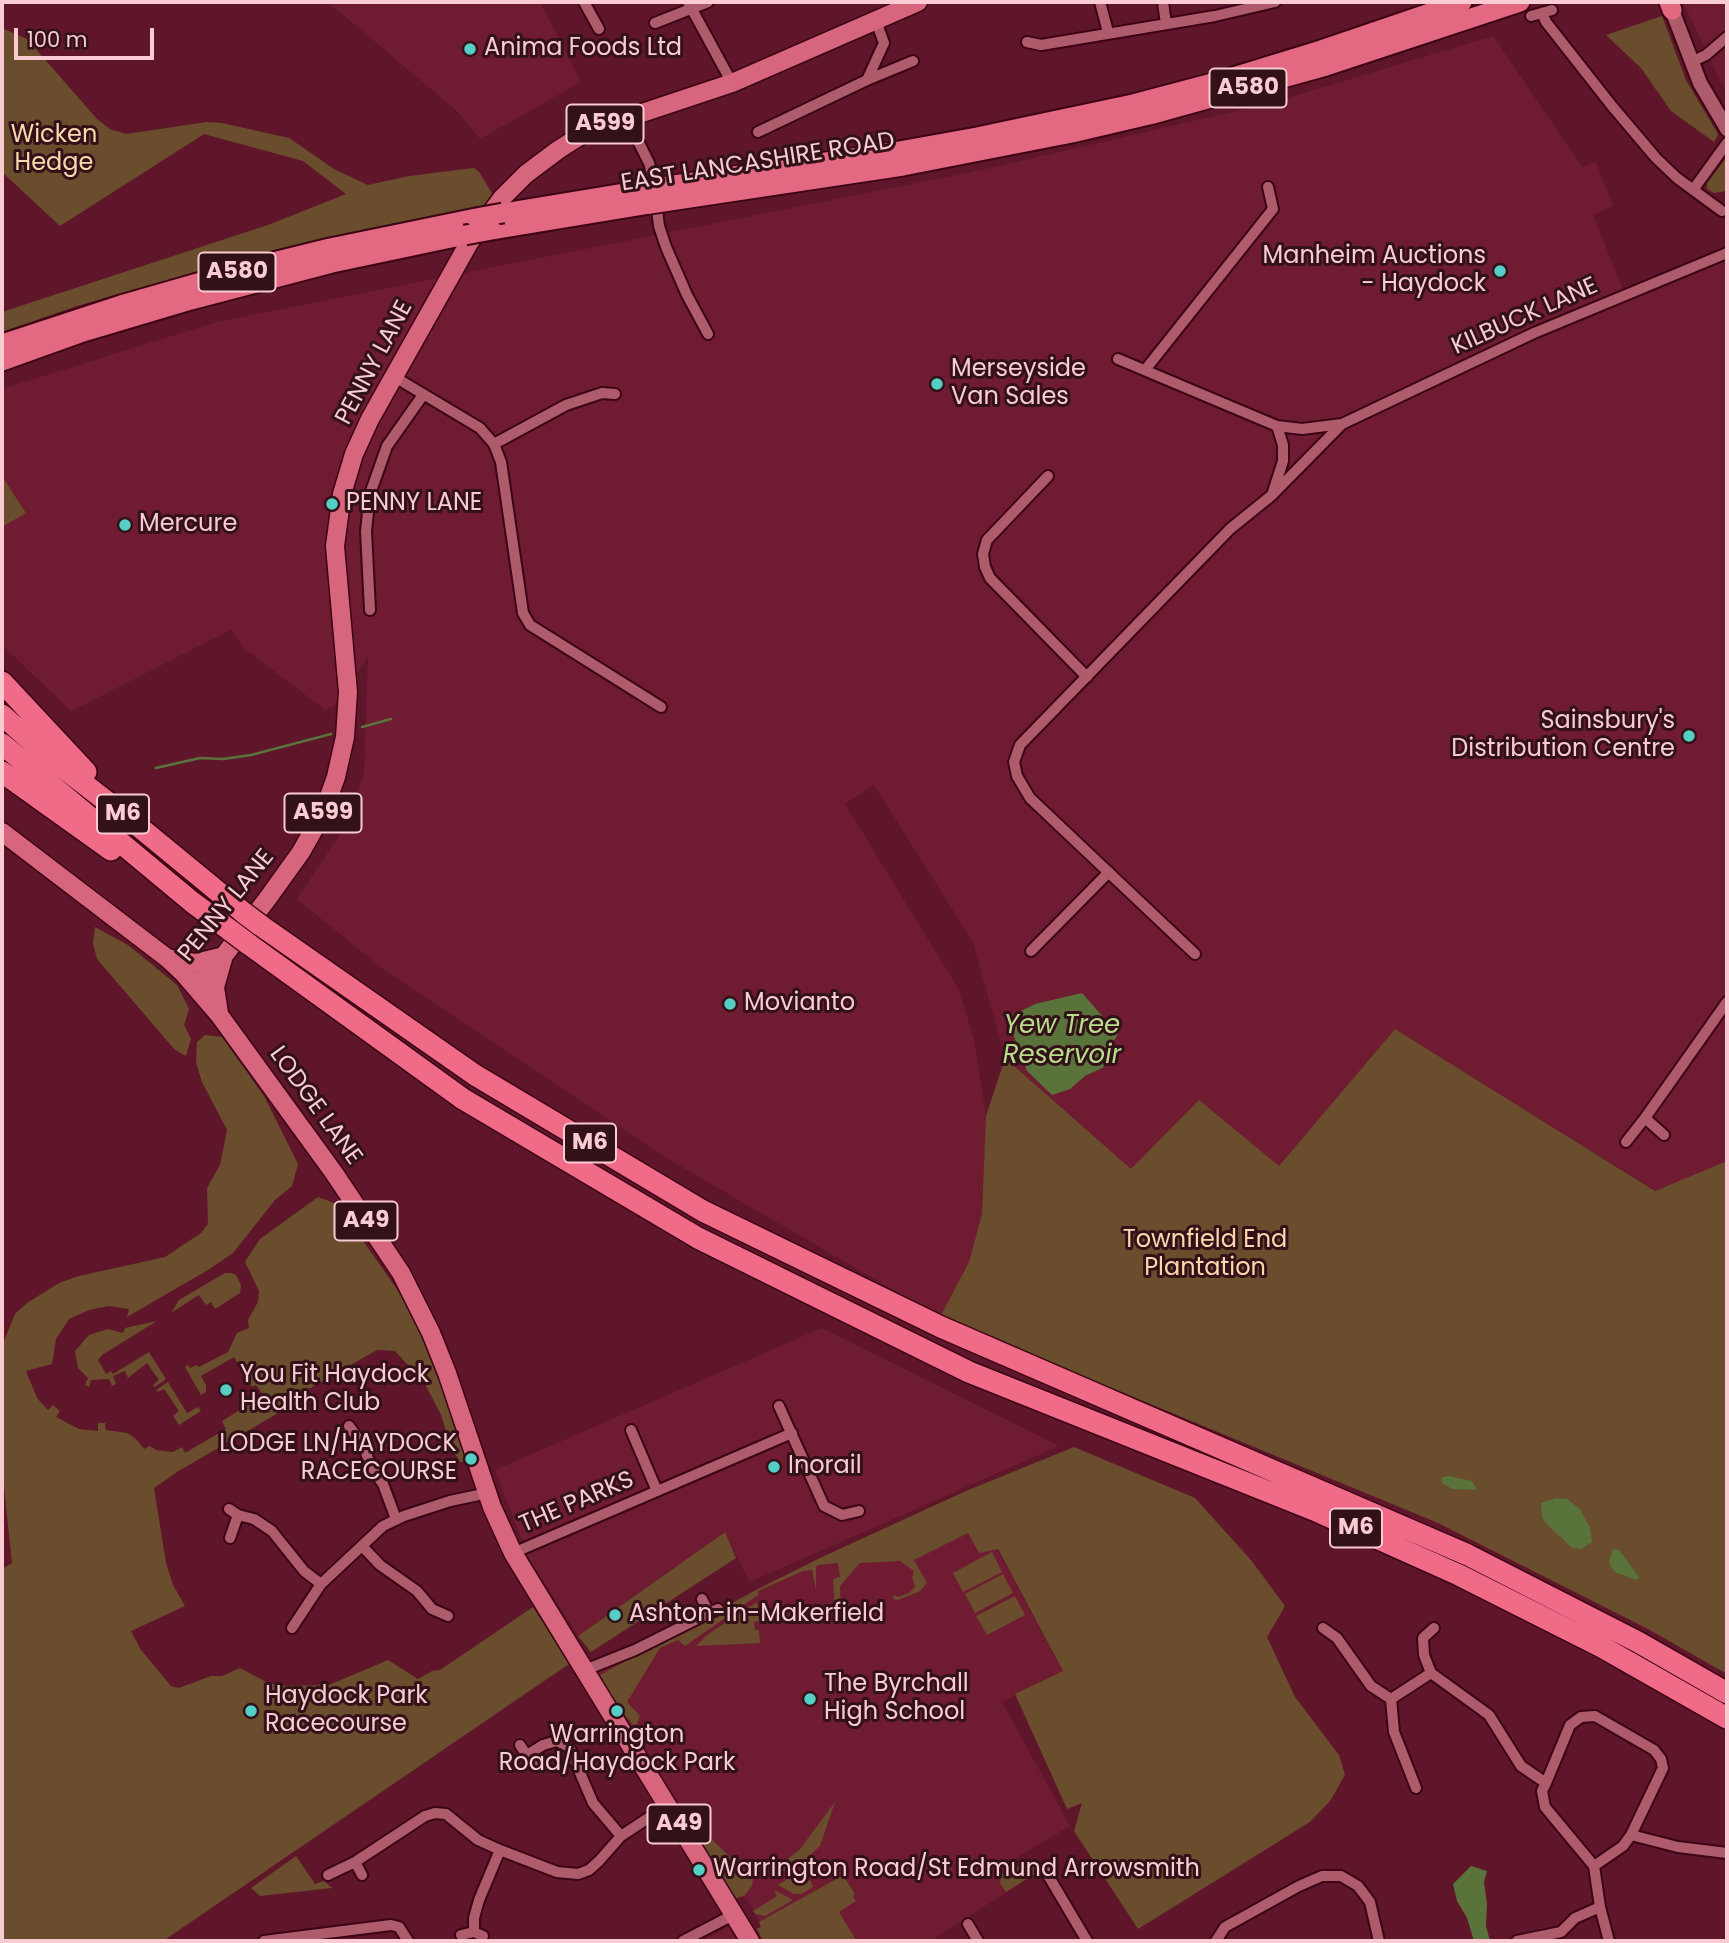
<!DOCTYPE html>
<html>
<head>
<meta charset="utf-8">
<style>
	body { margin:0 }
	#map { position:relative; width:1729px; height:1943px; overflow:hidden; background:#60162a; font-family:Poppins,sans-serif }
	canvas { display:block }
	.frame { position:absolute; inset:0; border:4px solid #facbd2; pointer-events:none }
	.scale { position:absolute; left:14px; top:28px; width:140px; height:32px; box-sizing:border-box; border:4px solid #facbd2; border-top:0; padding-left:9px; font-size:21px; line-height:24px; white-space:nowrap; color:#facbd2; -webkit-text-stroke:5px #321118; paint-order:stroke }
</style>
</head>
<body>
<div id="map">
<canvas width="1729" height="1943"></canvas>
<div class="frame"></div>
<div class="scale">100 m</div>
</div>
<script>
const c = document.querySelector('canvas').getContext('2d');
c.lineJoin = 'round';
function paint(path, color) {
  c.fillStyle = color;
  c.fill(path, 'evenodd');
}
function poly(rows) {
  const path = new Path2D();
  for (const r of rows) {
    path.moveTo(r[0], r[1]);
    for (let i = 2; i < r.length; i += 2) path.lineTo(r[i], r[i + 1]);
  }
  return path;
}
function stroke(path, color, width, dash) {
  c.strokeStyle = color;
  c.lineWidth = width;
  c.lineCap = dash ? 'butt' : 'round';
  c.setLineDash(dash || []);
  c.stroke(path);
}
function label(font, color, halo, rows, align = 'center') {
  c.font = font + ' Poppins,sans-serif';
  c.lineWidth = 6;
  c.setLineDash([]);
  c.textBaseline = 'middle';
  c.strokeStyle = halo;
  c.fillStyle = color;
  for (const [text, x, y, turn = 0] of rows) {
    c.save();
    c.translate(x, y);
    c.rotate((+turn || 0) * Math.PI / 180);
    c.textAlign = isNaN(turn) ? turn : align;
    if (halo) c.strokeText(text, 0, 0);
    c.fillText(text, 0, 0);
    c.restore();
  }
}
const built = poly([
	[328,2,540,2,581,82,480,139,457,111],
	[1683,2,1727,2,1727,95,1727,94],
	[1493,36,1582,167,1596,162,1613,206,1593,215,1623,290,1727,247,1727,1162,1656,1191,1395,1029,1279,1167,1131,1169,1005,1058,973,942,874,785,845,804,959,990,974,1040,986,1116,982,1214,969,1262,940,1317,668,1159,382,968,297,899,349,821,364,773,368,657,333,707,324,709,244,648,231,630,71,711,2,645,2,527,25,512,2,476,2,389,217,322,968,173,1271,103],
	[822,1328,1059,1446,750,1582,724,1532,578,1636,528,1557,495,1470],
	[966,1491,1063,1672,1002,1702,1070,1826,1014,1859,1012,1871,1021,1883,930,1941,763,1941,757,1929,761,1926,750,1904,744,1896,736,1898,729,1895,689,1821,636,1739,597,1670,822,1557],
	[728,1927,737,1941,702,1941]
]);
const green = poly([
	[1662,16,1686,80,1718,134,1714,142,1671,111,1641,68,1606,35],
	[2,28,27,39,97,119,110,129,126,134,207,122,222,123,289,138,334,169,368,185,409,176,474,168,479,172,493,195,484,206,227,263,77,306,2,332,2,312,268,225,346,194,303,161,204,134,60,226,2,172],
	[1727,157,1727,191,1714,193,1707,189,1707,183],
	[2,476,26,513,2,527],
	[95,927,128,945,177,985,189,1009,184,1025,191,1039,186,1056,175,1050,97,959,93,943],
	[1395,1029,1655,1191,1727,1161,1727,1674,1648,1629,1438,1523,940,1317,969,1262,982,1214,986,1116,1005,1058,1131,1169,1199,1100,1279,1166],
	[205,1035,222,1037,264,1096,298,1164,292,1186,275,1200,233,1253,208,1270,127,1317,129,1309,109,1306,89,1310,69,1319,56,1339,52,1364,26,1371,37,1398,48,1410,53,1405,60,1411,56,1417,79,1429,98,1431,98,1423,105,1423,106,1430,127,1433,135,1438,144,1449,150,1446,156,1450,173,1452,182,1447,185,1453,226,1429,222,1421,253,1402,260,1411,270,1405,256,1385,252,1387,234,1357,201,1376,206,1385,206,1392,201,1395,185,1367,188,1365,190,1368,197,1365,199,1367,228,1352,237,1333,249,1328,248,1320,258,1302,259,1291,245,1262,260,1239,318,1197,337,1204,416,1316,467,1440,465,1462,460,1462,452,1449,441,1415,425,1384,395,1351,377,1350,277,1407,280,1412,177,1472,154,1488,166,1563,173,1585,185,1606,131,1631,141,1650,171,1686,179,1688,211,1676,222,1676,240,1668,268,1683,281,1686,329,1685,388,1660,418,1679,432,1671,440,1670,533,1607,569,1664,163,1941,2,1941,2,1569,12,1563,2,1467,2,1346,15,1314,27,1303,59,1283,79,1276,165,1257,201,1233,208,1224,207,1188,220,1165,227,1130,202,1082,196,1063,197,1042],
	[225,1273,231,1273,236,1275,241,1285,240,1293,215,1309,211,1302,206,1305,199,1295,171,1313,179,1300],
	[157,1321,102,1355,98,1360,106,1374,111,1371,113,1374,149,1352,166,1379,155,1387,153,1385,159,1380,147,1363,128,1378,125,1371,113,1376,116,1384,112,1386,109,1379,91,1380,89,1387,85,1385,88,1378,78,1368,75,1351,89,1335,108,1329,123,1333,125,1328],
	[168,1382,187,1413,198,1407,201,1411,179,1425,173,1416,179,1411,164,1389,158,1392,156,1390],
	[1074,1447,1195,1498,1251,1560,1285,1606,1267,1637,1295,1697,1339,1755,1345,1775,1330,1801,1310,1822,1138,1929,1074,1831,1082,1803,1067,1809,1015,1694,1063,1671,998,1549,979,1553,968,1533,914,1560,927,1583,920,1591,898,1600,893,1599,894,1595,898,1597,909,1593,915,1587,912,1577,914,1571,900,1561,860,1563,857,1566,840,1586,841,1611,835,1612,833,1579,840,1577,838,1563,818,1565,816,1567,816,1590,812,1570,803,1571,758,1591,758,1595,685,1646,678,1640,660,1648,627,1702,640,1716,637,1724,633,1725,616,1704,600,1675,758,1589,822,1557,966,1491],
	[725,1532,736,1558,591,1652,578,1636],
	[992,1552,1002,1572,963,1592,953,1573],
	[1003,1574,1013,1593,975,1613,965,1594],
	[1015,1596,1025,1615,987,1635,976,1616],
	[757,1602,759,1621,754,1622,755,1630,759,1630,760,1643,696,1646,707,1635],
	[835,1802,820,1846,805,1860,773,1877,776,1869,800,1849],
	[698,1826,753,1879,752,1886,744,1896,736,1898,729,1895,693,1828],
	[296,1856,315,1884,324,1881,332,1888,260,1896,251,1888],
	[1031,1859,1036,1861,1041,1870,1006,1892,1000,1883,1001,1875],
	[814,1862,816,1867,803,1875,807,1881,810,1880,813,1887,801,1894,794,1894,778,1885],
	[840,1877,846,1880,855,1894,853,1896,856,1901,839,1912,856,1940,763,1941,757,1929,761,1927,759,1922],
	[774,1890,793,1900,765,1916,755,1914,753,1911,777,1896]
]);
const water = poly([
	[1082,993,1118,1034,1110,1047,1111,1058,1102,1068,1085,1076,1070,1089,1052,1095,1027,1071,1007,1018,1035,1004],
	[1448,1476,1472,1481,1477,1490,1452,1489,1442,1483,1441,1478],
	[1556,1498,1567,1499,1580,1509,1590,1528,1592,1542,1581,1549,1571,1547,1546,1523,1542,1517,1541,1503],
	[1613,1549,1619,1550,1639,1577,1636,1580,1615,1572,1611,1567,1609,1560],
	[1471,1866,1487,1871,1484,1882,1487,1904,1486,1926,1490,1941,1474,1941,1467,1918,1457,1901,1453,1884]
]);
const stream = poly([
	[362,727,391,719],
	[156,768,200,758,223,759,251,755,331,734]
]);
const minor = poly([
	[584,2,599,29],
	[688,2,732,83],
	[1100,2,1108,32],
	[1163,2,1166,24],
	[1542,13,1546,22,1612,106,1656,158,1677,178,1722,211],
	[1531,16,1552,10],
	[876,21,884,43,867,80,913,61],
	[655,23,708,2],
	[1027,42,1041,45,1215,16,1275,2],
	[1691,62,1706,55,1727,37],
	[626,117,649,163,653,177,659,226,666,247,687,295,708,334],
	[758,132,867,80],
	[1693,190,1727,143],
	[1118,359,1277,426,1302,429,1342,424,1534,333,1727,253],
	[1145,370,1273,209,1268,187],
	[393,376,480,428,494,444,501,462,523,613,530,625,661,707],
	[494,444,566,405,602,393,615,394],
	[1048,476,987,540,983,554,985,567,990,578,1087,677],
	[1273,492,1283,461,1283,445,1277,426],
	[370,610,366,531,370,494,387,446,423,395],
	[1031,951,1109,872],
	[1195,954,1030,798,1017,776,1014,762,1020,745,1230,529,1272,495,1342,424],
	[1645,1118,1727,1002],
	[1626,1142,1645,1118,1664,1135],
	[779,1406,824,1506,842,1515,859,1511],
	[349,1426,364,1447,371,1467,383,1484,396,1519],
	[631,1430,657,1491],
	[229,1509,238,1515,254,1519,272,1531,304,1571,321,1584],
	[230,1538,238,1515],
	[362,1546,380,1565,417,1591,432,1609,448,1616],
	[513,1553,792,1433],
	[702,1599,709,1613,718,1609],
	[292,1628,321,1584,383,1526,404,1516,450,1501,488,1493],
	[1323,1628,1337,1638,1371,1686,1391,1699,1394,1732,1416,1788],
	[1434,1628,1423,1638,1424,1655,1431,1673,1489,1715,1521,1766,1546,1783,1542,1791,1545,1807,1594,1866,1600,1907,1609,1941],
	[585,1670,635,1650,709,1613],
	[1391,1699,1431,1673],
	[520,1745,533,1765],
	[527,1755,543,1745,557,1741,569,1747,593,1803,621,1836],
	[1546,1783,1570,1725,1581,1717,1595,1716,1654,1750,1661,1759,1663,1768,1631,1835,1623,1846,1594,1866],
	[1631,1835,1678,1847,1727,1853],
	[355,1862,362,1875],
	[1045,1870,1087,1941],
	[328,1875,355,1862,425,1816,435,1813,446,1814,478,1840,500,1850,557,1872,578,1874,589,1870,599,1861,621,1836,668,1805],
	[968,1924,978,1941],
	[474,1932,474,1918,479,1900,500,1850],
	[461,1935,474,1932,483,1936],
	[264,1941,391,1925,399,1927,408,1941],
	[683,1941,733,1915],
	[1216,1941,1225,1927,1299,1886,1322,1876,1341,1876,1358,1886,1370,1902,1379,1941],
	[1517,1941,1561,1932,1575,1918,1600,1907]
]);
const tertiary = poly([
	[1672,10,1700,83,1727,129]
]);
const primary = poly([
	[2,832,167,958,183,973,220,1016,334,1173,401,1273,431,1333,447,1373,492,1507,513,1553,750,1941],
	[167,958,196,963,220,957],
	[194,985,226,953,268,898,301,852,323,813,336,777,345,737,348,692,335,546,342,494,354,454,370,419,469,243,502,198,526,174,558,150,588,131,732,83,918,2],
	[219,1013,215,987,223,959]
]);
const trunk = poly([
	[1669,2,1672,10],
	[661,187,899,151,977,137,1133,104,1220,81,1321,50,1462,2],
	[663,202,903,166,1072,133,1153,114,1326,66,1520,2],
	[503,213,648,189],
	[492,230,650,204],
	[2,344,121,305,257,266,330,248,476,218],
	[2,361,80,333,191,300,332,263,465,235]
]);
const motorway = poly([
	[2,682,86,772],
	[2,715,48,756,132,821,244,913],
	[2,744,192,902,231,931],
	[2,772,111,850],
	[260,925,475,1075,703,1211,941,1327,1468,1555,1638,1642,1727,1693],
	[247,943,463,1099,698,1238,969,1372,1314,1510,1459,1575,1602,1647,1727,1718]
]);
const trunkBridge = poly([
	[648,189,661,187],
	[650,204,663,202],
	[476,218,503,213],
	[465,235,492,230]
]);
const motorwayBridge = poly([
	[244,913,260,925],
	[231,931,247,943]
]);
const markers = [
	[470,49,7,"#55cec5"],
	[1500,271,7,"#55cec5"],
	[937,384,7,"#55cec5"],
	[332,504,7,"#55cec5"],
	[125,525,7,"#55cec5"],
	[1689,736,7,"#55cec5"],
	[730,1004,7,"#55cec5"],
	[226,1390,7,"#55cec5"],
	[471,1459,7,"#55cec5"],
	[774,1467,7,"#55cec5"],
	[615,1615,7,"#55cec5"],
	[810,1699,7,"#55cec5"],
	[251,1711,7,"#55cec5"],
	[617,1711,7,"#55cec5"],
	[699,1870,7,"#55cec5"]
];
const shields = [
	[1248,88,77],
	[605,124,77],
	[237,272,77],
	[323,813,77],
	[123,814,52],
	[590,1143,52],
	[366,1221,63],
	[1356,1528,52],
	[679,1824,63]
];
const shieldNames = [
	["A580",1248,88],
	["A599",605,124],
	["A580",237,272],
	["A599",323,813],
	["M6",123,814],
	["M6",590,1143],
	["A49",366,1221],
	["M6",1356,1528],
	["A49",679,1824]
];
const poiNames = [
	["Anima Foods Ltd",484,49],
	["Manheim Auctions",1486,257,"right"],
	["- Haydock",1486,285,"right"],
	["Merseyside",951,370],
	["Van Sales",951,398],
	["PENNY LANE",346,504],
	["Mercure",139,525],
	["Sainsbury's",1675,722,"right"],
	["Distribution Centre",1675,750,"right"],
	["Movianto",744,1004],
	["You Fit Haydock",240,1376],
	["Health Club",240,1404],
	["LODGE LN/HAYDOCK",457,1445,"right"],
	["RACECOURSE",457,1473,"right"],
	["Inorail",788,1467],
	["Ashton-in-Makerfield",629,1615],
	["The Byrchall",824,1685],
	["High School",824,1713],
	["Haydock Park",265,1697],
	["Racecourse",265,1725],
	["Warrington",617,1736,"center"],
	["Road/Haydock Park",617,1764,"center"],
	["Warrington Road/St Edmund Arrowsmith",713,1870]
];
const parkNames = [
	["Wicken",54,136],
	["Hedge",54,164],
	["Townfield End",1205,1241],
	["Plantation",1205,1269]
];
const streetNames = [
	["EAST LANCASHIRE ROAD",758,163,-9],
	["KILBUCK LANE",1525,317,-24],
	["PENNY LANE",375,363,-62],
	["PENNY LANE",227,906,-51],
	["LODGE LANE",315,1106,54],
	["THE PARKS",577,1503,-23]
];
const waterNames = [
	["Yew Tree",1062,1026],
	["Reservoir",1062,1056]
];
paint(built, '#6f1c32');
paint(green, '#694d2d');
paint(water, '#5a733b');
stroke(stream, '#5a733b', 2.5);
stroke(minor, '#3c0415', 14);
stroke(tertiary, '#3c0415', 18);
stroke(primary, '#3c0415', 21);
stroke(trunk, '#3c0415', 23);
stroke(motorway, '#3c0415', 24);
stroke(minor, '#ae5c6c', 10);
stroke(tertiary, '#ae5c6c', 14);
stroke(primary, '#d6657d', 18);
stroke(trunk, '#e36882', 19);
stroke(motorway, '#f06b88', 21);
stroke(trunkBridge, '#3c0415', 23, []);
stroke(motorwayBridge, '#3c0415', 24, []);
stroke(trunkBridge, '#e36882', 19);
stroke(motorwayBridge, '#f06b88', 21);
for (const [x, y, r, color] of markers) {
  const dot = new Path2D();
  dot.arc(x, y, r, 0, 2 * Math.PI);
  c.fillStyle = color;
  c.fill(dot);
  stroke(dot, '#321118', 2.5);
}
for (const [x, y, w] of shields) {
  const box = new Path2D();
  box.roundRect(x - w / 2, y - 19.5, w, 39, 5);
  c.fillStyle = '#321118';
  c.fill(box);
  stroke(box, '#facbd2', 2);
}
label('bold 23px', '#facbd2', null, shieldNames);
label('24px', '#facbd2', '#321118', poiNames, 'left');
label('24px', '#fdd6ac', '#321118', parkNames);
label('24px', '#facbd2', '#321118', streetNames);
label('italic 26px', '#b7dd8b', '#321118', waterNames);
</script>
</body>
</html>
